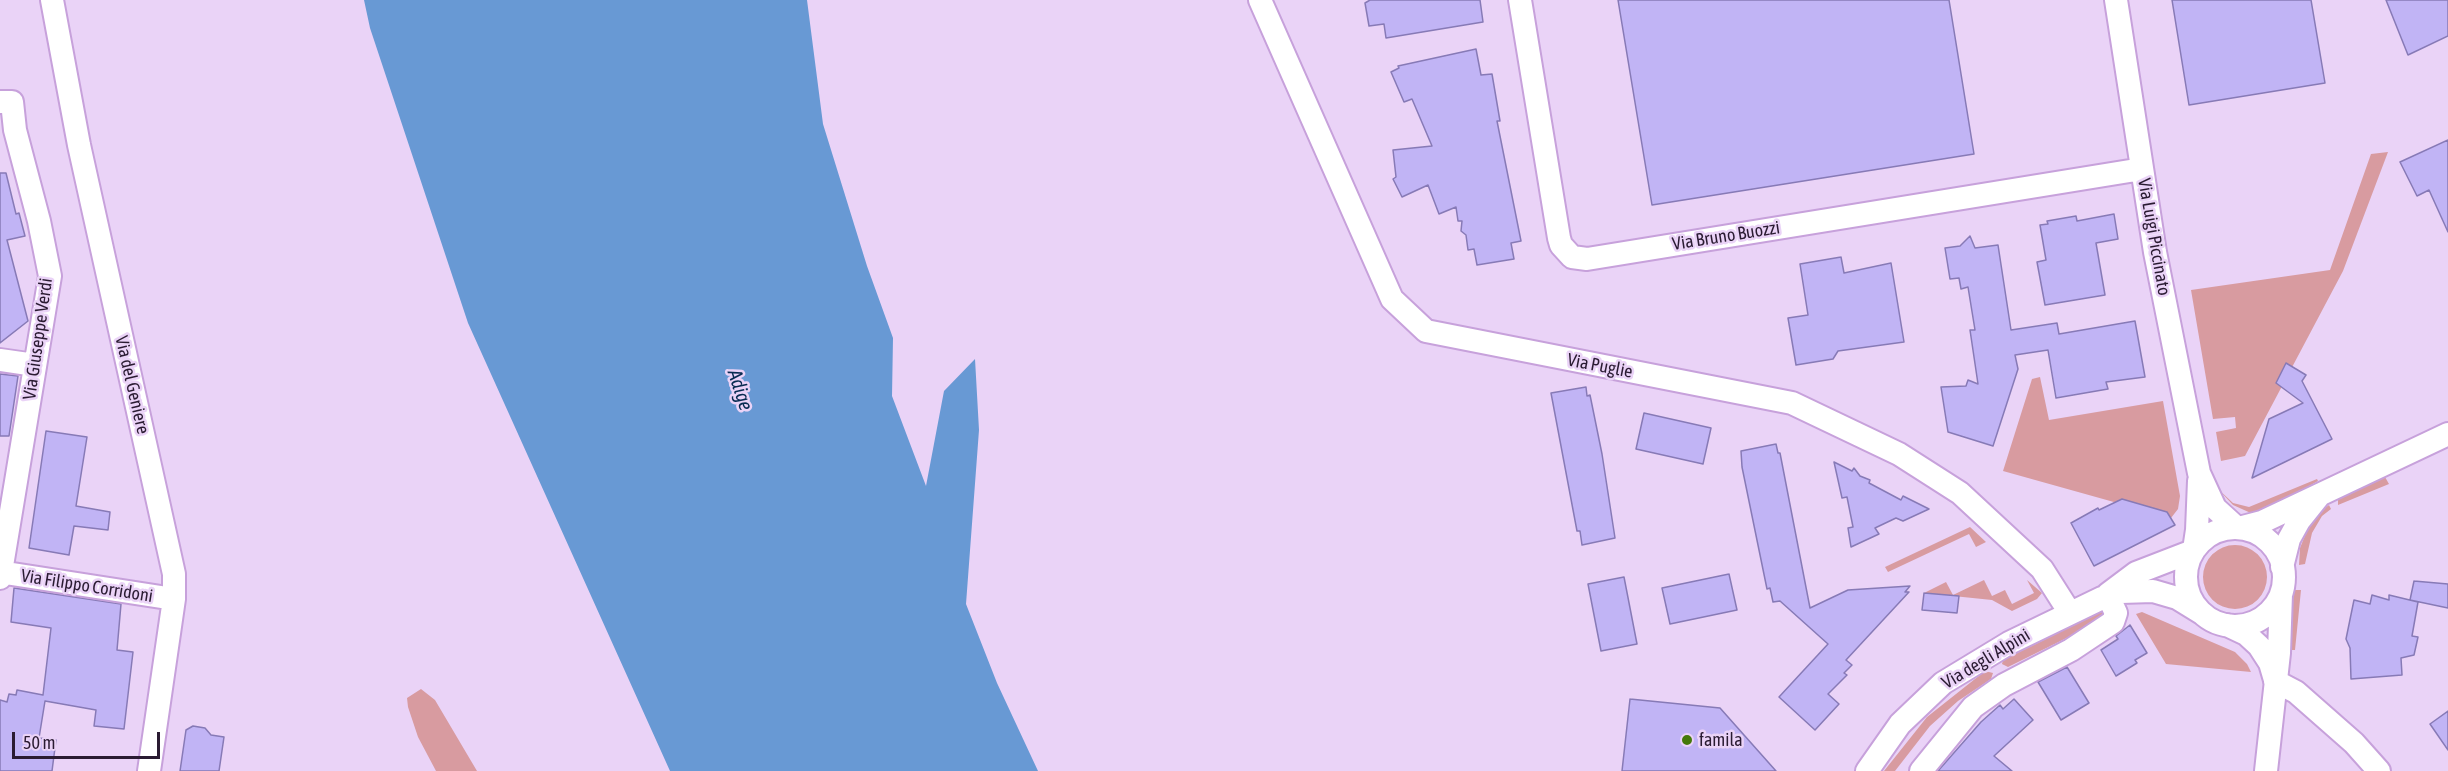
<!DOCTYPE html>
<html>
<head>
<meta charset="utf-8">
<style>
	body { margin:0 }
	#map { position:relative; width:2448px; height:771px; overflow:hidden; background:#ead3f7; font-family:"Asap Condensed",sans-serif }
	canvas { display:block }
	.scale { position:absolute; left:12px; top:732px; width:148px; height:27px; box-sizing:border-box; border:3px solid #2a1b32; border-top:0; padding-left:8px; font-size:18px; line-height:21px; white-space:nowrap; color:#2a1b32; -webkit-text-stroke:4px #ead3f7; paint-order:stroke }
</style>
</head>
<body>
<div id="map">
<canvas width="2448" height="771"></canvas>
<div class="scale">50 m</div>
</div>
<script>
const c = document.querySelector('canvas').getContext('2d');
c.lineJoin = 'round';
function paint(path, color) {
  c.fillStyle = color;
  c.fill(path, 'evenodd');
}
function poly(rows) {
  const path = new Path2D();
  for (const r of rows) {
    if (r.length === 3) {
      path.moveTo(r[0] + r[2], r[1]);
      path.arc(r[0], r[1], r[2], 0, 2 * Math.PI);
      continue;
    }
    path.moveTo(r[0], r[1]);
    for (let i = 2; i < r.length; i += 2) path.lineTo(r[i], r[i + 1]);
  }
  return path;
}
function stroke(path, color, width, dash) {
  c.strokeStyle = color;
  c.lineWidth = width;
  c.lineCap = dash ? 'butt' : 'round';
  c.setLineDash(dash || []);
  c.stroke(path);
}
function label(font, color, halo, rows, align = 'center') {
  c.font = font + ' "Asap Condensed",sans-serif';
  c.lineWidth = 5;
  c.setLineDash([]);
  c.textBaseline = 'middle';
  c.strokeStyle = halo;
  c.fillStyle = color;
  for (const [text, x, y, turn = 0] of rows) {
    c.save();
    c.translate(x, y);
    c.rotate((+turn || 0) * Math.PI / 180);
    c.textAlign = isNaN(turn) ? turn : align;
    if (halo) c.strokeText(text, 0, 0);
    c.fillText(text, 0, 0);
    c.restore();
  }
}
const green = poly([
	[2388,152,2343,271,2245,456,2221,461,2216,432,2236,428,2235,417,2213,419,2191,290,2330,270,2371,154],
	[2040,377,2049,420,2163,401,2180,496,2178,509,2171,518,2003,471,2032,379],
	[2385,477,2389,484,2338,505,2338,499],
	[2317,479,2318,481,2276,505,2253,514,2233,505,2217,488,2233,503,2249,507],
	[2329,505,2331,509,2322,516,2312,533,2305,564,2299,565,2300,548,2306,533,2318,513],
	[1970,527,1986,542,1976,547,1969,534,1888,572,1885,567],
	[2235,577,32],
	[1984,580,1992,596,2005,590,2012,604,2034,593,2027,580,2042,593,2037,599,2012,611,1992,600,1924,593,1946,582,1953,595],
	[2295,590,2301,590,2295,650,2287,650,2290,604],
	[2103,611,2107,618,2008,667,2002,664,2003,660],
	[2142,612,2235,652,2247,664,2251,672,2166,664,2136,614],
	[1985,671,1993,673,1991,679,1958,701,1930,726,1895,771,1884,771,1927,717],
	[421,689,435,700,477,771,436,771,418,737,408,707,407,698]
]);
const water = poly([
	[364,0,807,0,823,124,867,266,893,338,892,396,926,486,944,391,975,359,979,430,966,604,997,683,1038,771,670,771,468,323,370,28]
]);
const building = poly([
	[1370,0,1480,0,1483,22,1386,38,1384,24,1369,26,1365,3,1370,0],
	[1618,0,1949,0,1974,154,1652,205,1618,0],
	[2172,0,2311,0,2325,83,2189,105,2172,0],
	[2386,0,2448,0,2448,36,2408,55,2386,0],
	[1476,49,1481,75,1492,74,1500,121,1497,121,1521,241,1511,243,1514,259,1477,265,1474,249,1468,250,1466,235,1461,231,1462,221,1458,221,1456,207,1439,214,1428,185,1402,197,1393,179,1396,177,1393,150,1432,146,1412,99,1404,102,1391,72,1399,68,1398,66,1476,49],
	[2448,140,2448,232,2429,190,2417,196,2400,162,2448,140],
	[0,173,6,173,16,214,19,213,25,236,7,240,28,321,0,343,0,173],
	[2114,214,2118,239,2096,243,2105,295,2045,305,2037,262,2046,260,2040,225,2048,224,2047,221,2076,216,2077,221,2114,214],
	[1970,236,1975,248,1998,245,2011,330,2057,323,2059,334,2135,321,2145,377,2106,382,2108,389,2056,398,2048,350,2015,355,2018,369,1993,446,1948,432,1941,387,1966,386,1968,380,1978,384,1970,330,1975,330,1968,287,1961,289,1959,278,1950,279,1945,248,1960,246,1970,236],
	[1841,257,1844,273,1891,263,1904,342,1838,351,1833,359,1796,365,1788,318,1808,315,1800,264,1841,257],
	[2286,363,2306,375,2302,381,2332,439,2252,478,2269,419,2303,403,2276,383,2286,363],
	[0,374,18,376,9,436,0,436,0,374],
	[1586,387,1587,396,1590,395,1602,454,1615,538,1582,545,1580,531,1577,531,1551,393,1586,387],
	[1644,413,1711,428,1703,464,1636,449,1644,413],
	[46,431,87,437,76,506,110,512,108,530,74,526,69,555,29,548,46,431],
	[1776,444,1778,453,1780,453,1810,608,1848,590,1910,586,1905,592,1909,592,1846,660,1852,665,1844,673,1847,675,1828,694,1839,704,1815,730,1779,697,1828,644,1780,601,1773,602,1770,588,1767,589,1742,467,1741,451,1776,444],
	[1834,462,1852,471,1854,468,1860,476,1870,480,1869,483,1901,500,1903,496,1929,509,1903,521,1896,518,1875,528,1879,534,1851,547,1848,528,1853,527,1847,497,1842,498,1834,462],
	[2122,499,2167,512,2175,525,2094,566,2071,523,2098,508,2099,510,2122,499],
	[1729,574,1737,610,1670,624,1662,588,1729,574],
	[1624,577,1637,644,1601,651,1588,584,1624,577],
	[2414,581,2448,584,2448,608,2410,600,2414,581],
	[14,588,121,604,117,650,133,652,124,729,94,726,96,710,45,701,39,738,56,740,52,771,0,771,0,700,7,702,9,694,16,695,17,690,43,695,51,628,11,622,14,588],
	[1924,593,1959,596,1957,613,1922,610,1924,593],
	[2372,595,2389,600,2389,595,2418,602,2412,636,2418,637,2414,655,2401,658,2402,675,2351,679,2350,648,2346,639,2354,600,2370,604,2372,595],
	[2130,625,2147,653,2135,660,2137,663,2116,676,2101,650,2118,639,2116,636,2130,625],
	[2067,667,2089,703,2061,720,2038,682,2067,667],
	[1630,699,1720,708,1776,771,1622,771,1630,699],
	[2014,699,2033,720,1994,756,2012,771,1938,771,1981,722,2000,705,2003,709,2014,699],
	[2448,711,2448,750,2430,724,2448,711],
	[193,726,205,728,211,735,224,737,219,771,180,771,186,730,193,726]
]);
const minor = poly([
	[52,0,79,145,174,574,174,599,149,771],
	[1260,0,1392,299,1426,331,1792,403,1899,454,1960,493,2042,569,2070,613],
	[1520,0,1559,238,1561,245,1572,257,1587,259,2142,169],
	[2116,0,2155,252,2199,473,2215,508,2237,528],
	[0,102,12,102,15,130,39,221,50,276,0,578],
	[0,360,35,365],
	[2239,528,2262,522,2448,434],
	[2235,577,49],
	[2194,550,2197,530,2199,481],
	[2282,567,2289,539,2299,521,2319,496],
	[0,572,174,599],
	[2108,594,2136,573,2193,551],
	[2227,625,2246,634,2259,646,2270,663,2275,680],
	[2275,681,2296,692,2354,743,2379,771],
	[1867,771,1900,724,1943,683,2009,643,2102,598,2121,592,2153,591,2177,598,2203,614],
	[1921,771,1973,707,2004,685,2071,650,2113,622,2116,613,2108,596],
	[2266,771,2279,653,2281,594]
]);
const markers = [
	[1687,740,6,"#44790a"]
];
const streetNames = [
	["Via Bruno Buozzi",1726,236,-9],
	["Via Luigi Piccinato",2154,237,80],
	["Via Giuseppe Verdi",38,339,-82],
	["Via Puglie",1600,366,11],
	["Via del Geniere",132,385,77],
	["Via Filippo Corridoni",87,586,9],
	["Via degli Alpini",1986,659,-31]
];
const poiNames = [
	["famila",1699,740]
];
const waterNames = [
	["Adige",740,390,72]
];
paint(green, '#d89ba0');
paint(water, '#6899d4');
paint(building, '#c1b4f5');
stroke(building, '#877ab6', 1.5);
stroke(minor, '#c7a1db', 26);
stroke(minor, '#fff', 22);
for (const [x, y, r, color] of markers) {
  const dot = new Path2D();
  dot.arc(x, y, r, 0, 2 * Math.PI);
  c.fillStyle = color;
  c.fill(dot);
  stroke(dot, '#ead3f7', 2);
}
label('18px', '#2a1b32', '#ead3f7', streetNames);
label('18px', '#2a1b32', '#ead3f7', poiNames, 'left');
label('italic 20px', '#072b51', '#ead3f7', waterNames);
</script>
</body>
</html>
